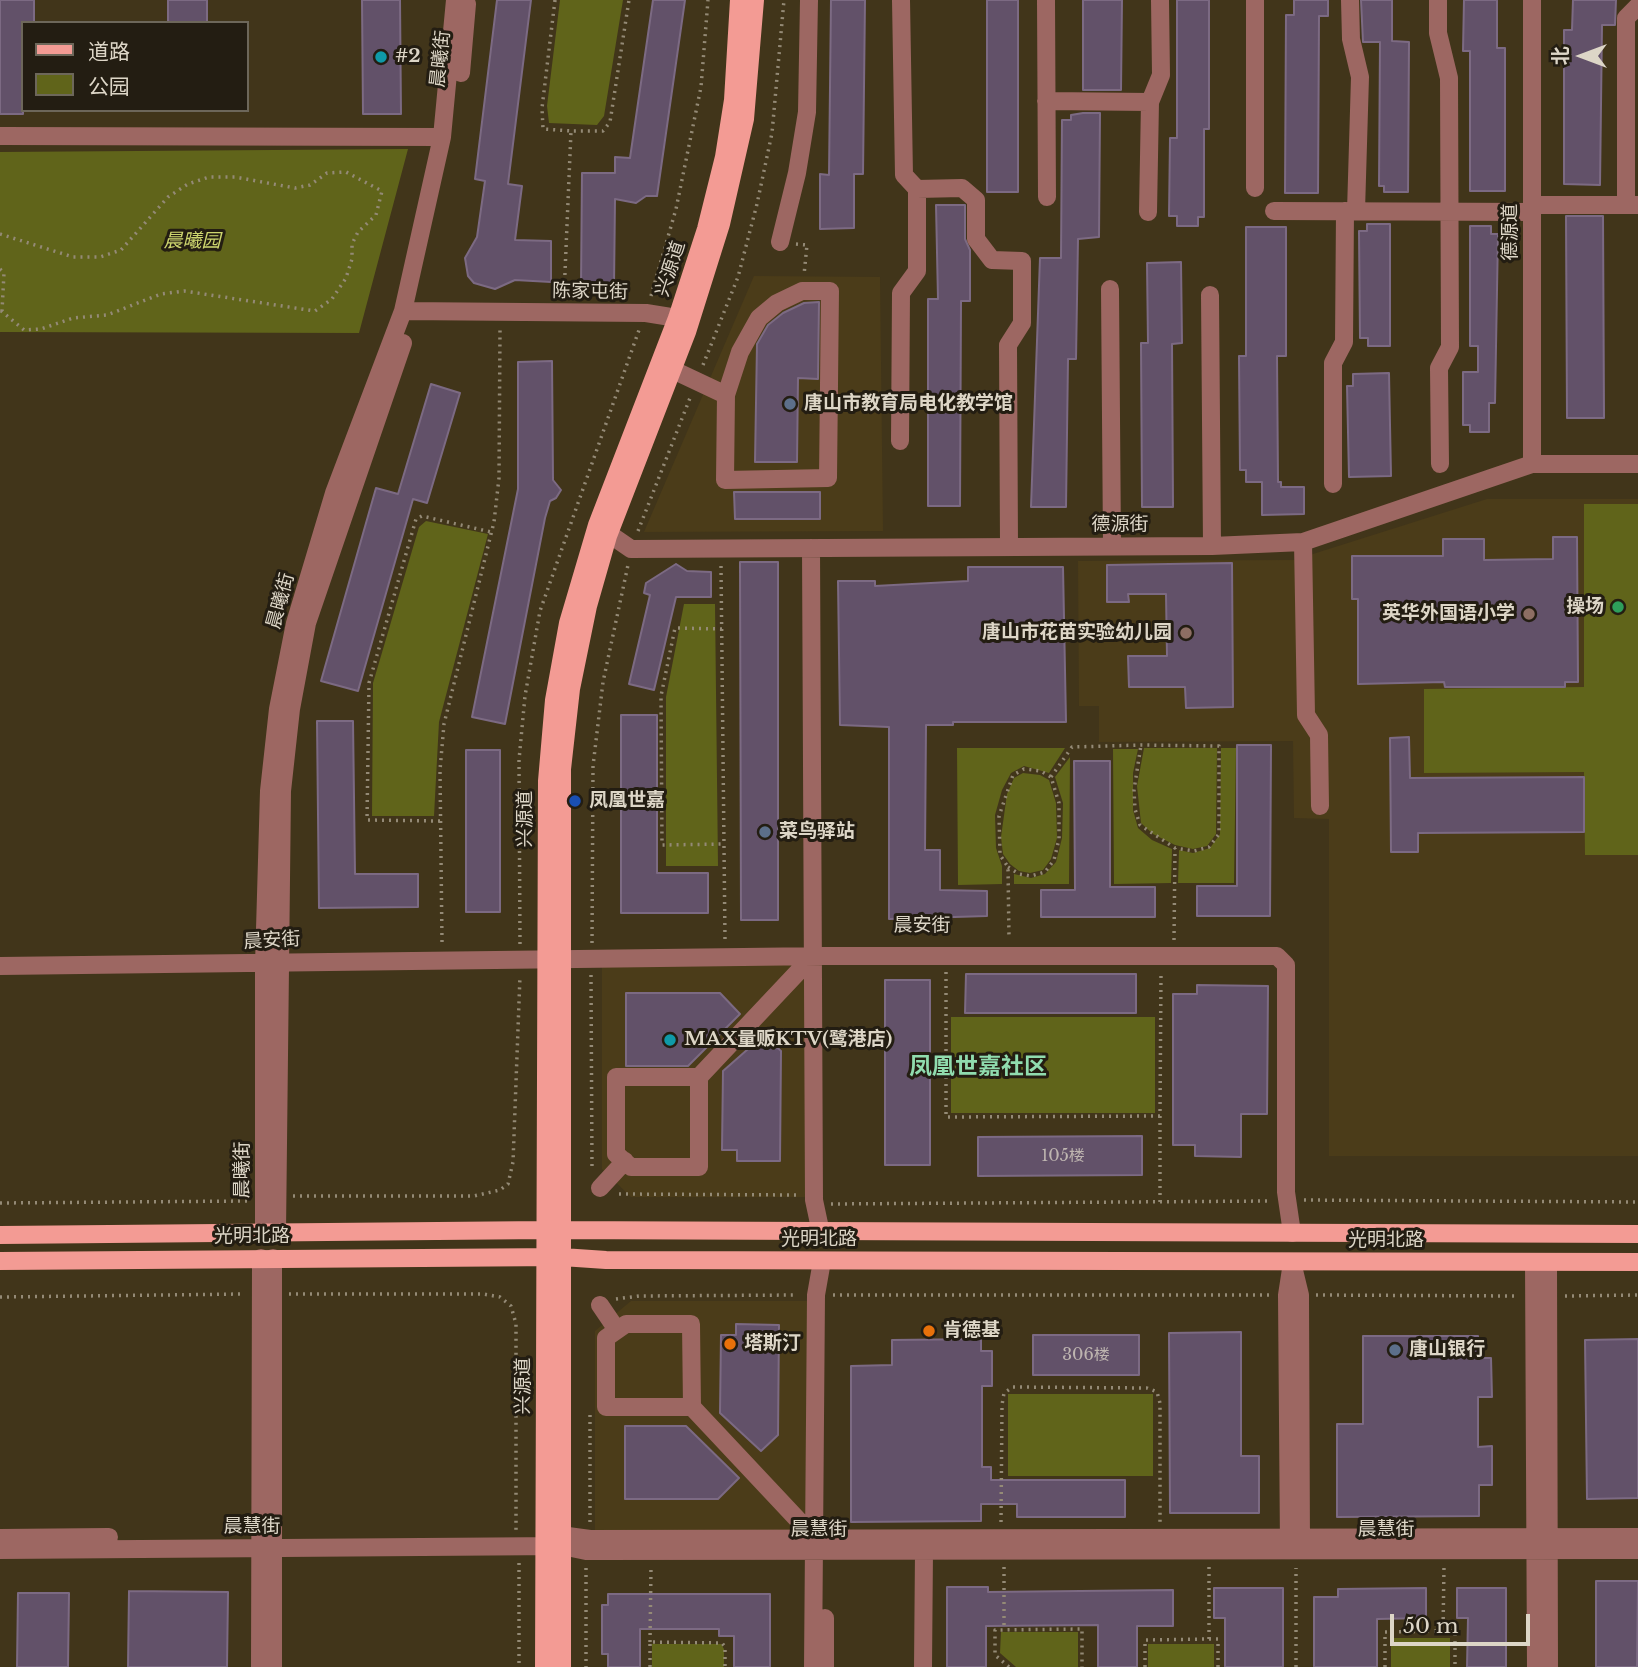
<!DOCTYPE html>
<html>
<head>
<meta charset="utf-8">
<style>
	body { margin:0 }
	#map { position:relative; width:1638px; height:1667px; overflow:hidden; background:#41351a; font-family:"Libre Baskerville","Noto Sans SC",serif }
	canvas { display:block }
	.legend { position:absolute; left:21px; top:21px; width:228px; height:91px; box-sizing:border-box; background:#231d12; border:2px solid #6d675a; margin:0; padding:9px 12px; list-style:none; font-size:21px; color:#ddd6c7 }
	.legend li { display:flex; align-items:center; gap:14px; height:35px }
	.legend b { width:35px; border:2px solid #6d675a }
	.north { position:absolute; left:1547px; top:21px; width:70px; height:70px; -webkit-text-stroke:5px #231d12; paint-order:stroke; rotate:270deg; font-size:19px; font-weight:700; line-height:28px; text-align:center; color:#ddd6c7 }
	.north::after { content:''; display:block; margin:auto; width:24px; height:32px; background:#ddd6c7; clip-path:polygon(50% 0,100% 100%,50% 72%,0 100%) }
	.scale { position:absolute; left:1390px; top:1614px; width:140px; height:32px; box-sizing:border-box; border:4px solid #ddd6c7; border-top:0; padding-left:9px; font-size:21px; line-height:24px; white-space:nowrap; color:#ddd6c7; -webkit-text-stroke:5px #231d12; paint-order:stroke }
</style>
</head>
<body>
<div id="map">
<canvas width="1638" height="1667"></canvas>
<ul class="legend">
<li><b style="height:9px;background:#f39b94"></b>道路</li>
<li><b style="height:19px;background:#60641a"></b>公园</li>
</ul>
<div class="north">北</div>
<div class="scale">50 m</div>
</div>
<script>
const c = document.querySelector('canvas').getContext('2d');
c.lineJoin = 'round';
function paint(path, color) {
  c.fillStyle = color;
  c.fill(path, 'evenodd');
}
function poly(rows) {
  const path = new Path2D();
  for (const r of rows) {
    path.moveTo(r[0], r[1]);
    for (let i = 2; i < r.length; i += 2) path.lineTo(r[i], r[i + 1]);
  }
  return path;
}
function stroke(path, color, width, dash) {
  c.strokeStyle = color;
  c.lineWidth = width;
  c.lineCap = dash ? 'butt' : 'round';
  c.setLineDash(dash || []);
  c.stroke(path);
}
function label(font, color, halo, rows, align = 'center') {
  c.font = font + ' "Libre Baskerville","Noto Sans SC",serif';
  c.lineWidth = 6;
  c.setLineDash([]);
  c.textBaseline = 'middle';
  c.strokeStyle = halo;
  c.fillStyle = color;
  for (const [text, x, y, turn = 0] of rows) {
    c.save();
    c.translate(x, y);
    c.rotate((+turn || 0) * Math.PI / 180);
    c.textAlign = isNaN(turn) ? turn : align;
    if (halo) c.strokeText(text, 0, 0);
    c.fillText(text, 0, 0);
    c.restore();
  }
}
const built = poly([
	[754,276,880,277,883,531,644,532],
	[1487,499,1638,499,1638,1156,1329,1156,1329,819,1294,818,1293,741,1099,742,1099,706,1079,706,1078,561,1294,560],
	[819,952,819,1197,631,1197,602,1169,602,956],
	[631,1301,822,1301,819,1545,595,1545,595,1331]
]);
const green = poly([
	[560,0,623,0,604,116,597,125,549,123,547,106],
	[408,149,359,333,0,332,0,152],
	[1584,504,1638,504,1638,855,1585,855,1584,772,1424,773,1424,689,1584,687],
	[426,521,488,534,439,722,434,816,372,816,373,683,419,527],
	[684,604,715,604,718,866,666,866,666,697],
	[957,748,1065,748,1049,773,1024,766,1011,773,1002,790,995,815,996,848,1002,866,1002,884,958,885],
	[1144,748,1217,748,1216,834,1207,846,1193,849,1175,845,1153,834,1141,823,1137,786],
	[1221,748,1236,748,1234,883,1178,883,1179,850,1193,853,1210,848,1220,834],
	[1113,749,1138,749,1133,773,1133,810,1138,828,1152,840,1172,849,1171,883,1114,884],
	[1070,757,1069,884,1014,884,1014,874,1031,878,1045,874,1056,862,1062,838,1063,803,1055,777],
	[1023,773,1040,775,1049,780,1056,803,1057,838,1051,859,1043,870,1030,873,1019,871,1010,864,1003,854,1001,837,1007,794,1014,778],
	[951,1017,1155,1017,1155,1113,951,1113],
	[1008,1394,1153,1394,1153,1476,1008,1476],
	[1001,1632,1078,1632,1078,1667,1016,1667,1000,1653],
	[1391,1638,1450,1638,1450,1667,1391,1667],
	[652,1644,721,1644,724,1649,724,1667,652,1667],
	[1148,1644,1214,1644,1214,1667,1148,1667]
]);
const building = poly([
	[0,0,34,0,34,23,23,23,23,114,0,114,0,0],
	[168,0,207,0,207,23,168,23,168,0],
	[362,0,400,0,401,114,363,114,362,0],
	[497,0,531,0,508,184,522,186,515,240,551,241,551,282,515,280,495,289,474,283,468,276,465,258,477,237,485,181,475,179,497,0],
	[653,0,685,0,657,196,646,196,636,203,615,199,614,286,581,286,582,173,615,173,615,157,630,158,653,0],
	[831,0,865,0,863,174,854,174,854,228,820,229,820,174,829,175,831,0],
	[987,0,1018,0,1018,192,987,192,987,0],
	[1083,0,1122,0,1121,90,1083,90,1083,0],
	[1177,0,1209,0,1209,129,1204,129,1204,217,1198,217,1198,226,1177,226,1177,216,1169,216,1170,138,1177,138,1177,0],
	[1294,0,1328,0,1328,16,1319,16,1318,193,1285,193,1286,15,1294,15,1294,0],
	[1361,0,1392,0,1392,41,1409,42,1408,192,1384,192,1384,186,1379,186,1380,42,1363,42,1361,0],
	[1464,0,1497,0,1497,48,1505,48,1505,191,1470,191,1470,51,1463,51,1464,0],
	[1573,0,1616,0,1615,25,1602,25,1600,185,1564,184,1564,30,1572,30,1573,0],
	[1083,113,1100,113,1099,237,1078,239,1076,359,1068,359,1066,507,1031,507,1040,258,1061,258,1062,120,1071,120,1071,115,1083,113],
	[936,205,965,205,965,239,970,250,970,301,961,301,960,506,928,506,928,299,938,299,936,205],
	[1566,216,1603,216,1604,418,1567,418,1566,216],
	[1367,224,1390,224,1390,346,1368,346,1368,338,1360,338,1359,231,1367,231,1367,224],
	[1470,226,1491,226,1491,234,1498,234,1495,403,1489,403,1489,432,1470,432,1470,425,1463,425,1463,372,1478,372,1478,346,1470,346,1470,226],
	[1246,227,1286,227,1286,356,1277,356,1278,482,1281,482,1281,487,1304,487,1304,514,1262,515,1262,482,1246,482,1246,470,1240,470,1239,356,1246,356,1246,227],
	[1181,262,1182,343,1172,344,1173,507,1142,507,1141,343,1148,343,1147,263,1181,262],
	[819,302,818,379,798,378,797,462,755,462,757,344,768,325,783,313,804,303,819,302],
	[552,361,553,480,561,490,556,498,550,501,545,518,505,724,472,717,518,489,518,362,552,361],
	[1389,373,1391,476,1349,477,1347,386,1353,386,1353,374,1389,373],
	[431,384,460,393,427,503,413,499,358,691,321,681,376,488,398,494,431,384],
	[734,492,820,492,820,519,735,519,734,492],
	[1553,537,1577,537,1578,682,1565,682,1565,687,1445,687,1444,682,1358,684,1358,599,1352,599,1352,556,1443,556,1443,539,1484,539,1484,560,1553,559,1553,537],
	[740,562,778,562,778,920,741,920,740,562],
	[1232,563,1233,707,1186,708,1185,687,1129,687,1128,656,1167,656,1166,594,1128,594,1129,602,1107,602,1107,565,1232,563],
	[676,564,687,571,711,572,711,597,676,597,654,690,629,684,650,595,644,593,646,583,676,564],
	[968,567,1063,567,1066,722,953,722,953,725,926,725,925,850,940,850,940,890,987,891,987,916,889,919,889,727,840,725,838,581,875,581,875,586,968,581,968,567],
	[621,715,657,715,657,873,708,873,708,913,621,913,621,715],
	[317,721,353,721,355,874,418,874,418,907,319,908,317,721],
	[1409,737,1410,778,1584,777,1584,832,1418,833,1418,852,1391,852,1390,738,1409,737],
	[1237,745,1271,745,1270,916,1197,916,1197,886,1237,886,1237,745],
	[466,750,500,750,500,912,466,912,466,750],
	[1074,761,1110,761,1110,887,1155,887,1155,917,1041,917,1041,890,1075,890,1074,761],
	[966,974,1136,974,1136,1013,965,1013,966,974],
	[885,980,930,980,930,1165,885,1165,885,980],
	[1197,985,1268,986,1267,1114,1241,1114,1241,1157,1195,1156,1195,1145,1173,1145,1173,994,1197,994,1197,985],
	[626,993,720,993,740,1014,688,1066,626,1066,626,993],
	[764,1035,781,1051,780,1161,737,1161,737,1150,722,1150,723,1071,764,1035],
	[1142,1136,1142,1175,978,1176,978,1137,1142,1136],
	[736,1324,779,1325,778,1435,761,1451,720,1413,721,1335,736,1335,736,1324],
	[1241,1332,1241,1456,1259,1456,1259,1513,1170,1513,1169,1333,1241,1332],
	[1033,1335,1139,1335,1139,1375,1033,1375,1033,1335],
	[1363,1336,1478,1336,1478,1358,1491,1358,1492,1397,1478,1397,1478,1447,1492,1446,1492,1485,1479,1485,1479,1516,1337,1517,1337,1424,1363,1424,1363,1336],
	[981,1339,981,1351,992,1351,992,1386,982,1386,982,1467,991,1467,991,1480,1125,1480,1125,1517,1017,1517,1017,1504,981,1504,981,1521,851,1522,851,1366,892,1365,892,1340,981,1339],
	[1638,1339,1638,1498,1587,1499,1585,1340,1638,1339],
	[625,1426,686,1426,739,1478,718,1499,625,1499,625,1426],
	[1596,1581,1638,1581,1637,1667,1596,1667,1596,1581],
	[947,1587,988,1587,988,1592,1173,1590,1173,1626,1137,1626,1137,1667,1098,1667,1098,1625,986,1626,986,1667,947,1667,947,1587],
	[1214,1588,1283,1588,1283,1667,1225,1667,1225,1618,1214,1618,1214,1588],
	[1426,1588,1426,1618,1377,1619,1377,1667,1314,1667,1314,1597,1338,1597,1338,1589,1426,1588],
	[1457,1588,1506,1588,1506,1667,1467,1667,1468,1618,1457,1618,1457,1588],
	[129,1591,228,1592,227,1667,128,1667,129,1591],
	[18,1593,69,1593,68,1667,17,1667,18,1593],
	[608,1594,770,1594,770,1667,734,1667,734,1636,719,1636,719,1629,640,1629,640,1667,608,1667,608,1654,602,1654,602,1605,608,1605,608,1594]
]);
const path = poly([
	[555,0,542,108,543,129,571,131],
	[0,234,73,257,100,257,121,250,168,197,188,184,209,177,235,177,295,188,310,185,327,173,346,172,382,191,376,215,358,232,352,244,352,259,346,278,332,299,315,311,184,291,161,294,107,315,73,318,41,329,24,330,0,310],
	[796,244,807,245,804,275],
	[0,269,4,273,2,311],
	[564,296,571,131,603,131,610,122,629,0],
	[651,296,676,209,701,87,708,0],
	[703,365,738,277,757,204,772,133,784,0],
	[638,531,690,398],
	[721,566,725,940],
	[722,629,675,628,661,696,662,845,724,844],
	[1051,777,1072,747,1141,745,1219,746,1219,834,1209,847,1194,851,1175,848,1140,825,1135,809,1134,790,1141,745],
	[440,821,367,820,369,683,416,519,422,516,491,532],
	[1008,867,1019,874,1031,876,1045,872,1054,860,1059,839,1059,803,1051,777,1041,771,1024,769,1013,775,999,816,1000,855,1008,867,1009,938],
	[1174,940,1175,848],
	[442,942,440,770,444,724,494,522,499,478,500,330],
	[592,943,593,766,603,682,628,565],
	[520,944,519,760,525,696,540,611,639,330],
	[946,972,946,1117,1160,1116,1161,972],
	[591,975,592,1170],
	[1160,1116,1160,1202],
	[619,1194,797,1195],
	[293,1196,474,1196,500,1190,508,1184,513,1162,520,976],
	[1304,1200,1638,1202],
	[0,1203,247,1201],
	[831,1204,1271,1201],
	[289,1294,483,1294,500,1297,511,1306,516,1324,516,1531],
	[833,1295,1270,1295],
	[1316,1295,1518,1296],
	[1565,1296,1638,1295],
	[0,1297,243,1294],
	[616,1299,639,1296,797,1295],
	[590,1522,590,1414],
	[1001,1522,1002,1405,1004,1393,1013,1387,1147,1388,1157,1392,1160,1403,1160,1523],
	[519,1563,519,1667],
	[1004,1567,1004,1629],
	[1209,1567,1209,1639],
	[586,1568,586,1667],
	[1444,1631,1455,1631,1455,1667],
	[650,1642,651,1567],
	[650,1667,650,1642,722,1643,725,1647,725,1667],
	[1009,1667,995,1655,995,1630,1082,1629,1082,1667],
	[1145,1667,1145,1640,1209,1639,1218,1639,1218,1667],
	[1296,1667,1296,1568],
	[1385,1667,1385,1632,1443,1631,1444,1566]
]);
const minor = poly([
	[901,0,904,175,917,189,962,188,976,200,976,239,992,260,1022,261,1022,323,1008,345,1009,546],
	[1046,0,1047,197],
	[1350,0,1351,39,1360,77,1356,211],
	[1438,0,1438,33,1449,78,1450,347,1439,368,1440,464],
	[1532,0,1532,464],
	[461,73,467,4],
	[1046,101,1150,102],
	[0,136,442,137],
	[1255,188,1255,0],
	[1532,205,1637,205],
	[1626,205,1626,18,1638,6],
	[1274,211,1532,212],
	[1148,212,1150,102,1161,75,1160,0],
	[780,242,797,173,807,112,809,0],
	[1110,289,1112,546],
	[1210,295,1212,546],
	[403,311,646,313,677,318,685,329],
	[673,370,726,395,725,480,828,478,830,291,802,291,777,303,759,318,740,352,726,395],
	[900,441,901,293,917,271,917,189],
	[1333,484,1333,363,1344,342,1345,211],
	[599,527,631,549,1212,546,1303,542,1532,464,1638,464],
	[1303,542,1306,715,1319,735,1320,806],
	[811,548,814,1200,821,1233],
	[0,966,825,956,1277,956,1286,965,1286,1192,1292,1233],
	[699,1077,699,1167,631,1167,616,1154,616,1077,699,1077,813,956],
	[600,1188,625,1161],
	[264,1232,264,964,269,791,278,709,295,623,334,493,403,311,442,137,455,0],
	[277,1232,282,791,291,709,307,623,403,343],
	[1292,1262,1300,1295,1301,1548],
	[1534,1262,1536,1667],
	[1548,1262,1549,1667],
	[600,1305,617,1330],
	[692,1407,606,1407,606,1338,626,1324,691,1324,692,1407,814,1537],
	[553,1534,590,1539,1638,1537],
	[0,1538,109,1537],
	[1289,1548,1287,1295,1291,1269],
	[0,1550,562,1546,586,1551,1638,1550],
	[825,1618,825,1667],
	[260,1667,261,1258],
	[273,1667,273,1258],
	[813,1667,816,1295,822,1261],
	[923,1667,924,1551]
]);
const major = poly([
	[0,1235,546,1230,1638,1234],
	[0,1261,562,1257,606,1260,1638,1262],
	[544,1667,547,781,554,700,568,623,597,525,677,318,706,229,724,157,733,100,739,0],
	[562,1667,562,769,571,689,588,606,608,536,687,332,721,224,745,119,755,0]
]);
const markers = [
	[381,57,7,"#0f9aa8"],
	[790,404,7,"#5c6f8a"],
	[1618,607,7,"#2e9e5b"],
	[1529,614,7,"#8d6e63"],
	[1186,633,7,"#8d6e63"],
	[575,801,7,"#1a4fb4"],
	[765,832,7,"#5c6f8a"],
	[670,1040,7,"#0f9aa8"],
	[929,1331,7,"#e8710a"],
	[730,1344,7,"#e8710a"],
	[1395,1350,7,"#5c6f8a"]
];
const numberNames = [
	["105楼",1063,1156],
	["306楼",1086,1355]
];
const poiNames = [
	["#2",395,57],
	["唐山市教育局电化教学馆",804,404],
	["操场",1604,607,"right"],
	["英华外国语小学",1515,614,"right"],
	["唐山市花苗实验幼儿园",1172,633,"right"],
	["凤凰世嘉",589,801],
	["菜鸟驿站",779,832],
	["MAX量贩KTV(鹭港店)",684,1040],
	["肯德基",943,1331],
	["塔斯汀",744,1344],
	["唐山银行",1409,1350]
];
const streetNames = [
	["晨曦街",441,59,-84],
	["德源道",1511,232,-90],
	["兴源道",671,269,-72],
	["陈家屯街",590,292,1],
	["德源街",1120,525],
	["晨曦街",281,601,-75],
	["兴源道",526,819,-90],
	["晨安街",922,926],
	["晨安街",272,941,-3],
	["晨曦街",243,1170,-90],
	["光明北路",252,1237],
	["光明北路",819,1240],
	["光明北路",1386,1241],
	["兴源道",524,1386,-90],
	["晨慧街",252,1527],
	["晨慧街",819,1530],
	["晨慧街",1386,1530]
];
const parkNames = [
	["晨曦园",192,242]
];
const quarterNames = [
	["凤凰世嘉社区",978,1068]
];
paint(built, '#4b3c19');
paint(green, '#60641a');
paint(building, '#625169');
stroke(building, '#7c6a83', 2);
stroke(path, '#948a76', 3.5, [2, 5]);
stroke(minor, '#9d6762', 18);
stroke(major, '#f39b94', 18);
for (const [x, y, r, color] of markers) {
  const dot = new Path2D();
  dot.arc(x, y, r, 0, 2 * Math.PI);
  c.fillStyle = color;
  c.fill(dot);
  stroke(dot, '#231d12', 2.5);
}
label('16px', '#beb5b0', null, numberNames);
label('bold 19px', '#ddd6c7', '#231d12', poiNames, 'left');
label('19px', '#ddd6c7', '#231d12', streetNames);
label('italic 19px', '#ced66f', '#231d12', parkNames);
label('bold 23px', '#90dcae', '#231d12', quarterNames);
</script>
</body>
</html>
